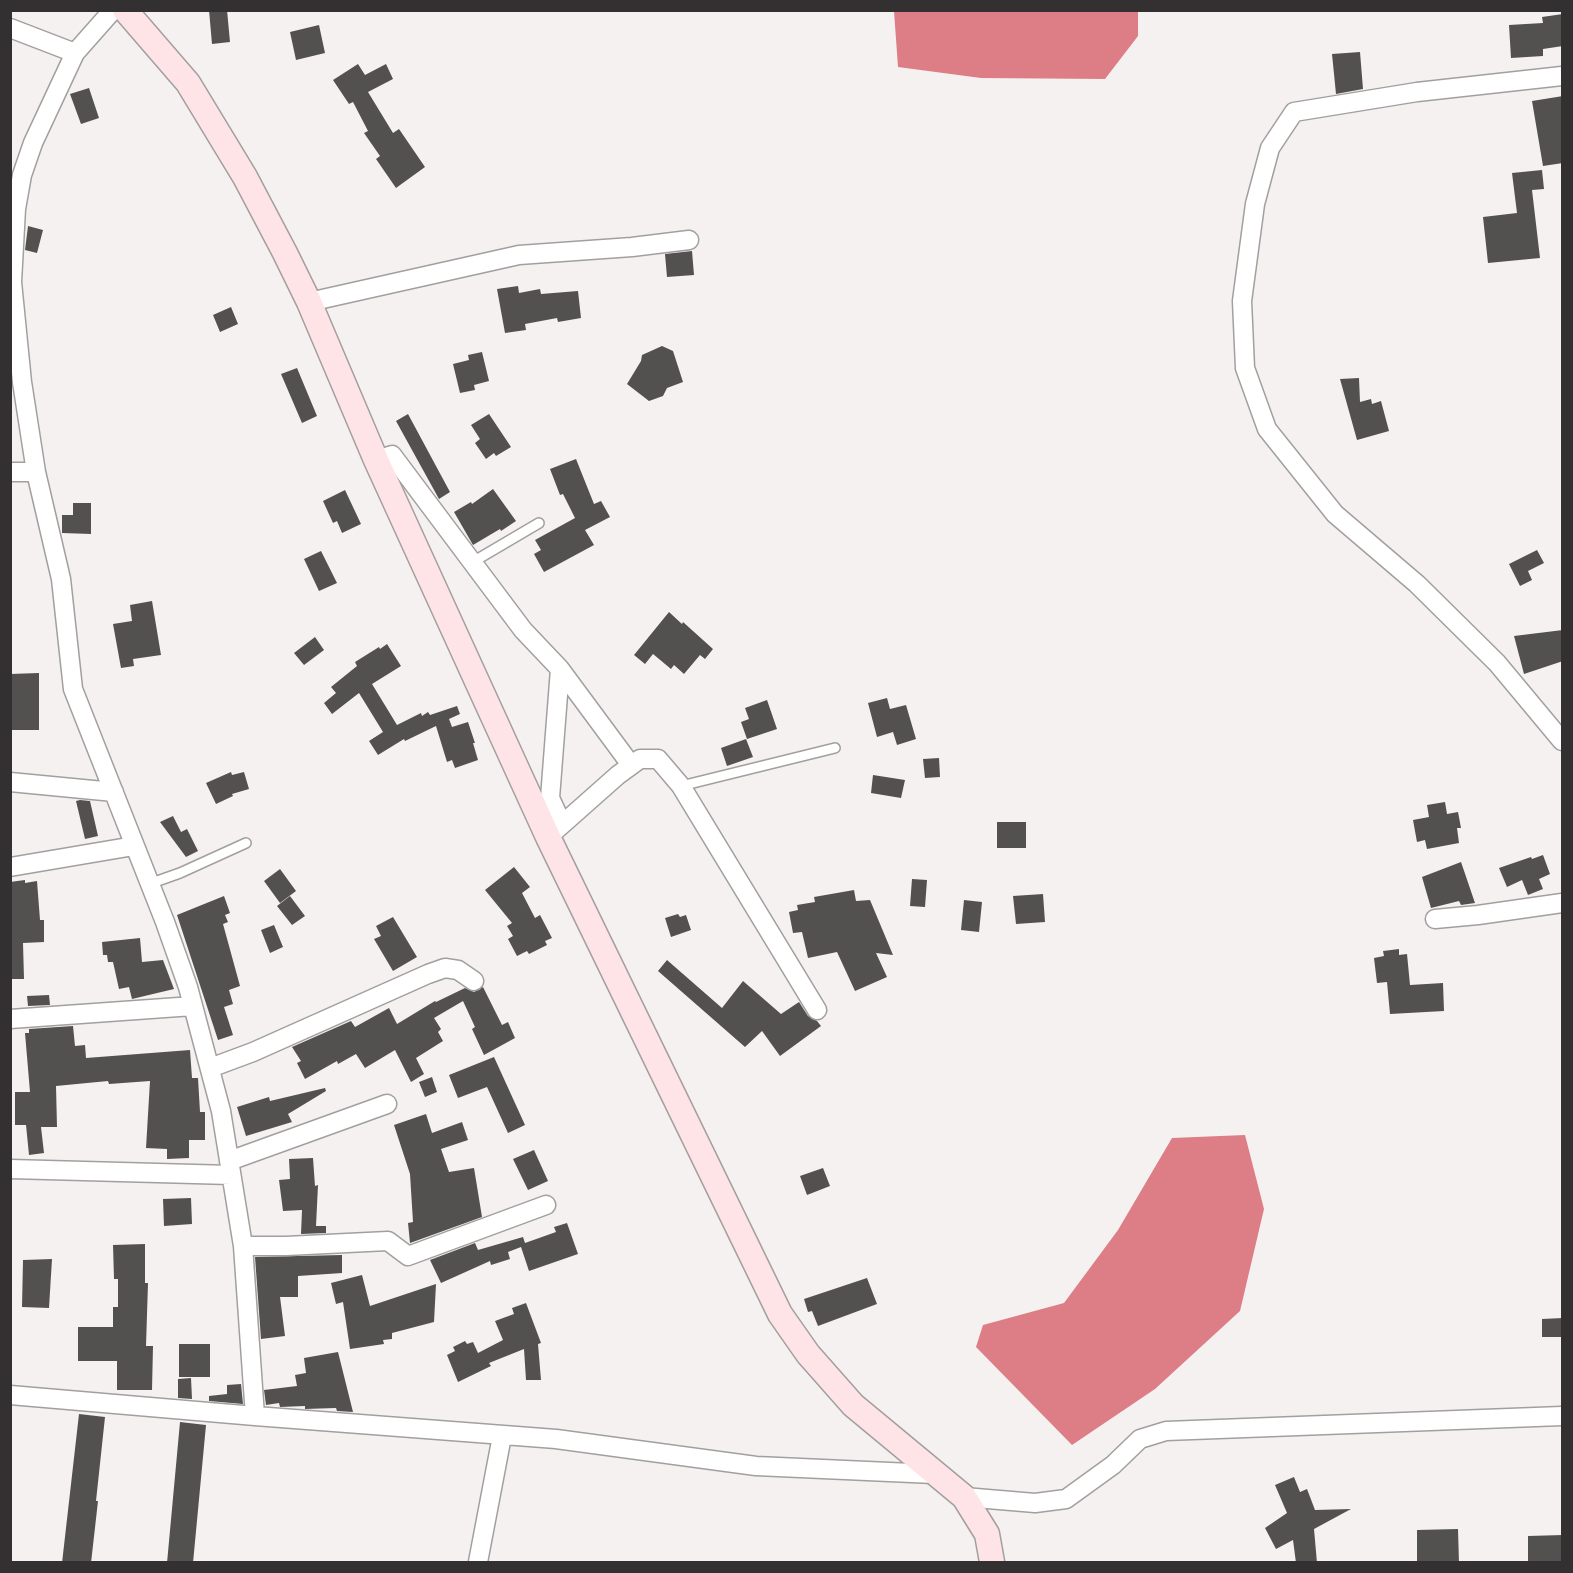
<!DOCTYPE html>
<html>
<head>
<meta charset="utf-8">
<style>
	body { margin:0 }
	#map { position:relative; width:1573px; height:1573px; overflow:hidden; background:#f5f1f1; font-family:"DM Sans",sans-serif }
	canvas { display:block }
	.frame { position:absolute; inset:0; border:12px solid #323030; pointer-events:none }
</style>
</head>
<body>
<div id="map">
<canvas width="1573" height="1573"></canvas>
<div class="frame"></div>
</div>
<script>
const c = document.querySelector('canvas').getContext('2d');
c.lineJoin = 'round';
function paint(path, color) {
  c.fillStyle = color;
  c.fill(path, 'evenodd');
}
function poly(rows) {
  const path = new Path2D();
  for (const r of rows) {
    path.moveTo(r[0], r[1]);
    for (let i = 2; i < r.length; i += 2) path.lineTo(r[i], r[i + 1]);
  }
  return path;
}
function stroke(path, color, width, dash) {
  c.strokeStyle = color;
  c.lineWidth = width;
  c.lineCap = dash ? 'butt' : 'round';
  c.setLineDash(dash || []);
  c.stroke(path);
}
const water = poly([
	[894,11,1138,11,1138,36,1105,79,981,78,898,67],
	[1245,1135,1264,1209,1240,1311,1155,1389,1072,1445,976,1347,983,1325,1064,1303,1118,1230,1172,1138]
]);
const building = poly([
	[209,10,227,10,230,42,212,44],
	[1563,14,1563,46,1543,49,1543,56,1511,58,1509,25,1543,23,1542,17],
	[319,25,325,53,296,60,290,32],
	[1360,52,1363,89,1336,94,1332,54],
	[358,64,365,75,386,64,393,79,368,92,393,133,399,129,425,167,396,188,376,159,380,156,364,133,368,131,353,102,349,104,333,80],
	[89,88,99,118,81,124,70,94],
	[1563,96,1563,163,1543,166,1532,101],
	[1542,170,1544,189,1532,190,1540,258,1488,263,1483,217,1517,213,1512,173],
	[28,226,43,230,37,253,25,250],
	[692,251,694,275,667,277,665,254],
	[518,286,519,293,540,289,541,294,578,291,581,318,558,322,557,318,525,324,526,330,505,333,497,289],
	[231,307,238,324,220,332,213,315],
	[662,346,673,351,683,382,667,388,663,396,649,401,627,384,641,361,642,355],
	[482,352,489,381,474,385,475,390,460,393,453,364,469,360,468,355],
	[297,368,317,416,302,423,281,374],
	[1359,378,1360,402,1371,399,1372,404,1381,401,1389,431,1357,440,1340,379],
	[408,414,450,492,439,499,396,421],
	[489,414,511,447,496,456,494,453,486,459,475,443,480,439,471,425],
	[576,459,594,504,601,501,610,517,585,530,594,545,544,572,534,554,541,550,535,540,575,518,563,494,560,495,550,469],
	[493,489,516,521,501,531,500,529,473,545,454,512,471,502,472,504],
	[345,490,361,524,342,533,337,521,333,523,323,501],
	[73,503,91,503,91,534,62,533,62,515,73,515],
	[1537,550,1544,563,1528,571,1532,580,1520,586,1509,564],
	[321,551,337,583,319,591,304,559],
	[152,601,161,655,133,659,134,666,121,668,113,624,132,621,130,605],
	[669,612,682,624,683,622,713,649,705,659,700,655,684,674,674,665,671,669,653,654,645,664,634,655],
	[1563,630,1563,661,1524,674,1514,636],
	[315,637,324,650,304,665,294,653],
	[387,644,401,666,372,684,397,725,421,713,422,716,428,712,430,715,457,706,460,714,449,719,452,727,468,722,475,743,473,743,478,760,455,768,452,760,447,762,436,726,405,741,404,739,378,755,369,741,383,732,359,693,332,714,324,703,336,693,331,687,357,666,355,662,379,647,380,649],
	[39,673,39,730,10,730,10,674],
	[887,698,890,709,906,705,916,739,897,745,893,732,877,737,868,703],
	[767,700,777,729,747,739,741,722,749,719,745,708],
	[746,739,753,757,727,766,721,748],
	[939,758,940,777,925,778,923,759],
	[231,772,232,775,244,772,249,789,232,794,233,796,216,804,206,783],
	[873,775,905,780,901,798,871,793],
	[80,800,90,801,98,836,85,839,76,801],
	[1445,802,1447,814,1458,812,1461,828,1457,828,1459,843,1427,849,1425,840,1417,842,1413,820,1429,817,1427,805],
	[173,816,181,832,187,829,198,851,186,857,160,822],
	[997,822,1026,822,1026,848,997,848],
	[1543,855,1550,874,1539,879,1543,889,1528,895,1522,880,1507,887,1499,868,1531,857,1532,859],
	[1461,862,1475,903,1461,905,1459,901,1431,908,1422,877],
	[514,867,530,887,522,893,535,918,540,915,552,938,545,941,547,945,529,954,527,951,517,956,508,939,513,936,507,926,512,923,485,890],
	[280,869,296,891,280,903,264,881],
	[912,879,927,880,925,907,910,906],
	[25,880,25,883,37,881,40,920,44,920,44,942,23,943,24,979,10,979,10,882],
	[854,890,856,901,870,900,893,955,876,953,887,977,855,991,837,952,808,958,802,932,793,933,789,912,798,910,797,905,815,902,814,897],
	[1043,894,1045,922,1016,924,1013,896],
	[224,896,230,913,225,915,228,922,223,924,240,986,229,990,233,1004,224,1007,233,1035,218,1040,177,915],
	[290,896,305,916,292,925,277,906],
	[964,900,982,902,979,932,961,930],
	[678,914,680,917,686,915,691,930,671,937,665,918],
	[393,917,417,957,393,971,374,939,381,936,376,926],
	[274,925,283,947,270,953,261,930],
	[140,938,142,962,163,960,174,989,132,999,129,987,119,989,113,962,108,962,107,955,103,955,102,942],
	[1399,949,1399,955,1407,954,1410,985,1443,983,1444,1011,1390,1014,1387,982,1377,983,1374,958,1384,956,1383,951],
	[667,960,722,1008,743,981,781,1014,799,1002,808,1016,817,1021,821,1026,780,1056,762,1031,745,1047,658,971],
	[483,987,502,1025,508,1022,515,1038,484,1055,472,1029,475,1027,463,1001,434,1018,441,1029,438,1032,443,1041,416,1058,424,1074,411,1082,395,1050,365,1068,356,1054,338,1064,337,1061,305,1079,297,1063,301,1061,292,1047,351,1021,355,1027,389,1008,397,1024,435,1001,436,1002,465,988,474,992],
	[49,995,50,1005,28,1006,27,996],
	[73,1026,75,1046,85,1045,86,1058,190,1050,192,1078,198,1078,200,1112,205,1112,205,1140,189,1140,189,1158,167,1159,167,1149,146,1148,150,1081,109,1084,108,1081,56,1086,57,1127,41,1127,44,1153,29,1155,26,1125,15,1125,15,1092,30,1092,25,1033,29,1033,29,1029],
	[494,1057,525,1125,508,1133,487,1087,458,1098,449,1075],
	[432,1077,437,1092,425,1097,419,1082],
	[325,1088,326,1091,288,1114,292,1122,246,1136,237,1107,269,1097,270,1101],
	[426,1114,432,1133,462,1122,468,1140,441,1149,449,1172,474,1168,482,1217,410,1243,408,1223,413,1222,410,1174,394,1125],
	[534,1150,548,1181,528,1190,513,1159],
	[313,1158,315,1186,318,1185,316,1226,326,1226,326,1233,301,1234,302,1210,283,1211,279,1180,290,1179,289,1159],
	[823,1168,830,1186,807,1195,800,1176],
	[191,1198,192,1224,164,1226,163,1199],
	[567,1223,578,1254,529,1271,521,1247,508,1252,510,1259,491,1265,490,1261,441,1283,430,1260,475,1243,478,1250,523,1237,525,1243,556,1232,554,1227],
	[145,1244,145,1283,148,1283,146,1346,153,1346,152,1390,117,1390,117,1361,78,1361,78,1327,113,1327,113,1307,118,1307,118,1279,114,1279,113,1245],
	[342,1255,342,1273,298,1276,298,1297,280,1297,285,1336,261,1339,255,1257],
	[52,1259,49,1308,22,1307,23,1260],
	[362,1275,370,1306,436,1284,434,1322,392,1333,392,1339,383,1340,384,1344,350,1349,343,1302,336,1304,331,1283],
	[867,1278,877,1304,818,1326,812,1311,808,1312,804,1299],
	[526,1303,541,1343,538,1344,541,1380,526,1380,524,1349,489,1363,491,1366,458,1382,447,1355,455,1351,453,1347,465,1341,467,1344,473,1342,478,1353,503,1340,495,1321,514,1314,512,1308],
	[1563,1318,1563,1337,1542,1337,1542,1319],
	[179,1344,210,1344,210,1377,179,1377],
	[338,1352,353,1412,337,1411,336,1408,305,1409,305,1406,280,1407,279,1403,266,1405,264,1390,297,1386,295,1375,306,1373,304,1358],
	[191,1378,192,1399,178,1398,178,1379],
	[241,1384,243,1404,209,1401,209,1396,227,1394,227,1385],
	[79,1414,105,1417,96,1501,98,1501,91,1563,62,1563],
	[180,1422,206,1425,193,1563,167,1563],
	[1294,1477,1300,1492,1307,1489,1315,1510,1351,1509,1314,1529,1317,1563,1296,1563,1293,1540,1276,1549,1265,1528,1287,1513,1275,1485],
	[1458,1529,1459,1563,1417,1563,1417,1530],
	[1563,1535,1563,1563,1528,1563,1528,1536]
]);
const lane = poly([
	[471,563,539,523],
	[681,786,835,748],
	[149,884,180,873,246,843]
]);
const street = poly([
	[113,10,75,53,33,143,22,175,16,209,12,282,22,382,36,472,61,579,73,689,165,922,188,987,221,1111,243,1246,255,1416],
	[10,28,75,53],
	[1562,76,1417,92,1294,112,1270,148,1255,204,1242,301,1245,368,1267,429,1335,514,1417,584,1497,663,1562,741],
	[309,302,519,255,632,247,689,240],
	[376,460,392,455,523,630,560,669,631,765],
	[10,472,36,472],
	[560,669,550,798,562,824],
	[10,782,114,792],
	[548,837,618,775,640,759,658,759,681,786,817,1010],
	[10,867,134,846],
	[1435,919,1478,915,1562,903],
	[10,1019,193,1006],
	[210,1068,253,1052,428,974,445,968,458,970,474,981],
	[229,1161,387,1104],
	[10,1169,231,1175],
	[243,1246,286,1246,388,1241,408,1256,546,1205],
	[10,1395,255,1416,556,1439,756,1466,934,1474],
	[964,1497,1035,1503,1066,1499,1113,1465,1140,1439,1166,1431,1562,1416],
	[478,1562,502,1436]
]);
const secondary = poly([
	[125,10,188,83,245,177,285,253,309,302,376,460,548,837,780,1314,808,1354,853,1405,964,1497,987,1534,992,1562]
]);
paint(water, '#dd7d85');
paint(building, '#535050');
stroke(lane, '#a39f9f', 12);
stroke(street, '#a39f9f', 21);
stroke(secondary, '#a39f9f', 27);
stroke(lane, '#fff', 9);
stroke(street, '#fff', 18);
stroke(secondary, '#fee4e6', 24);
</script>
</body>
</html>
